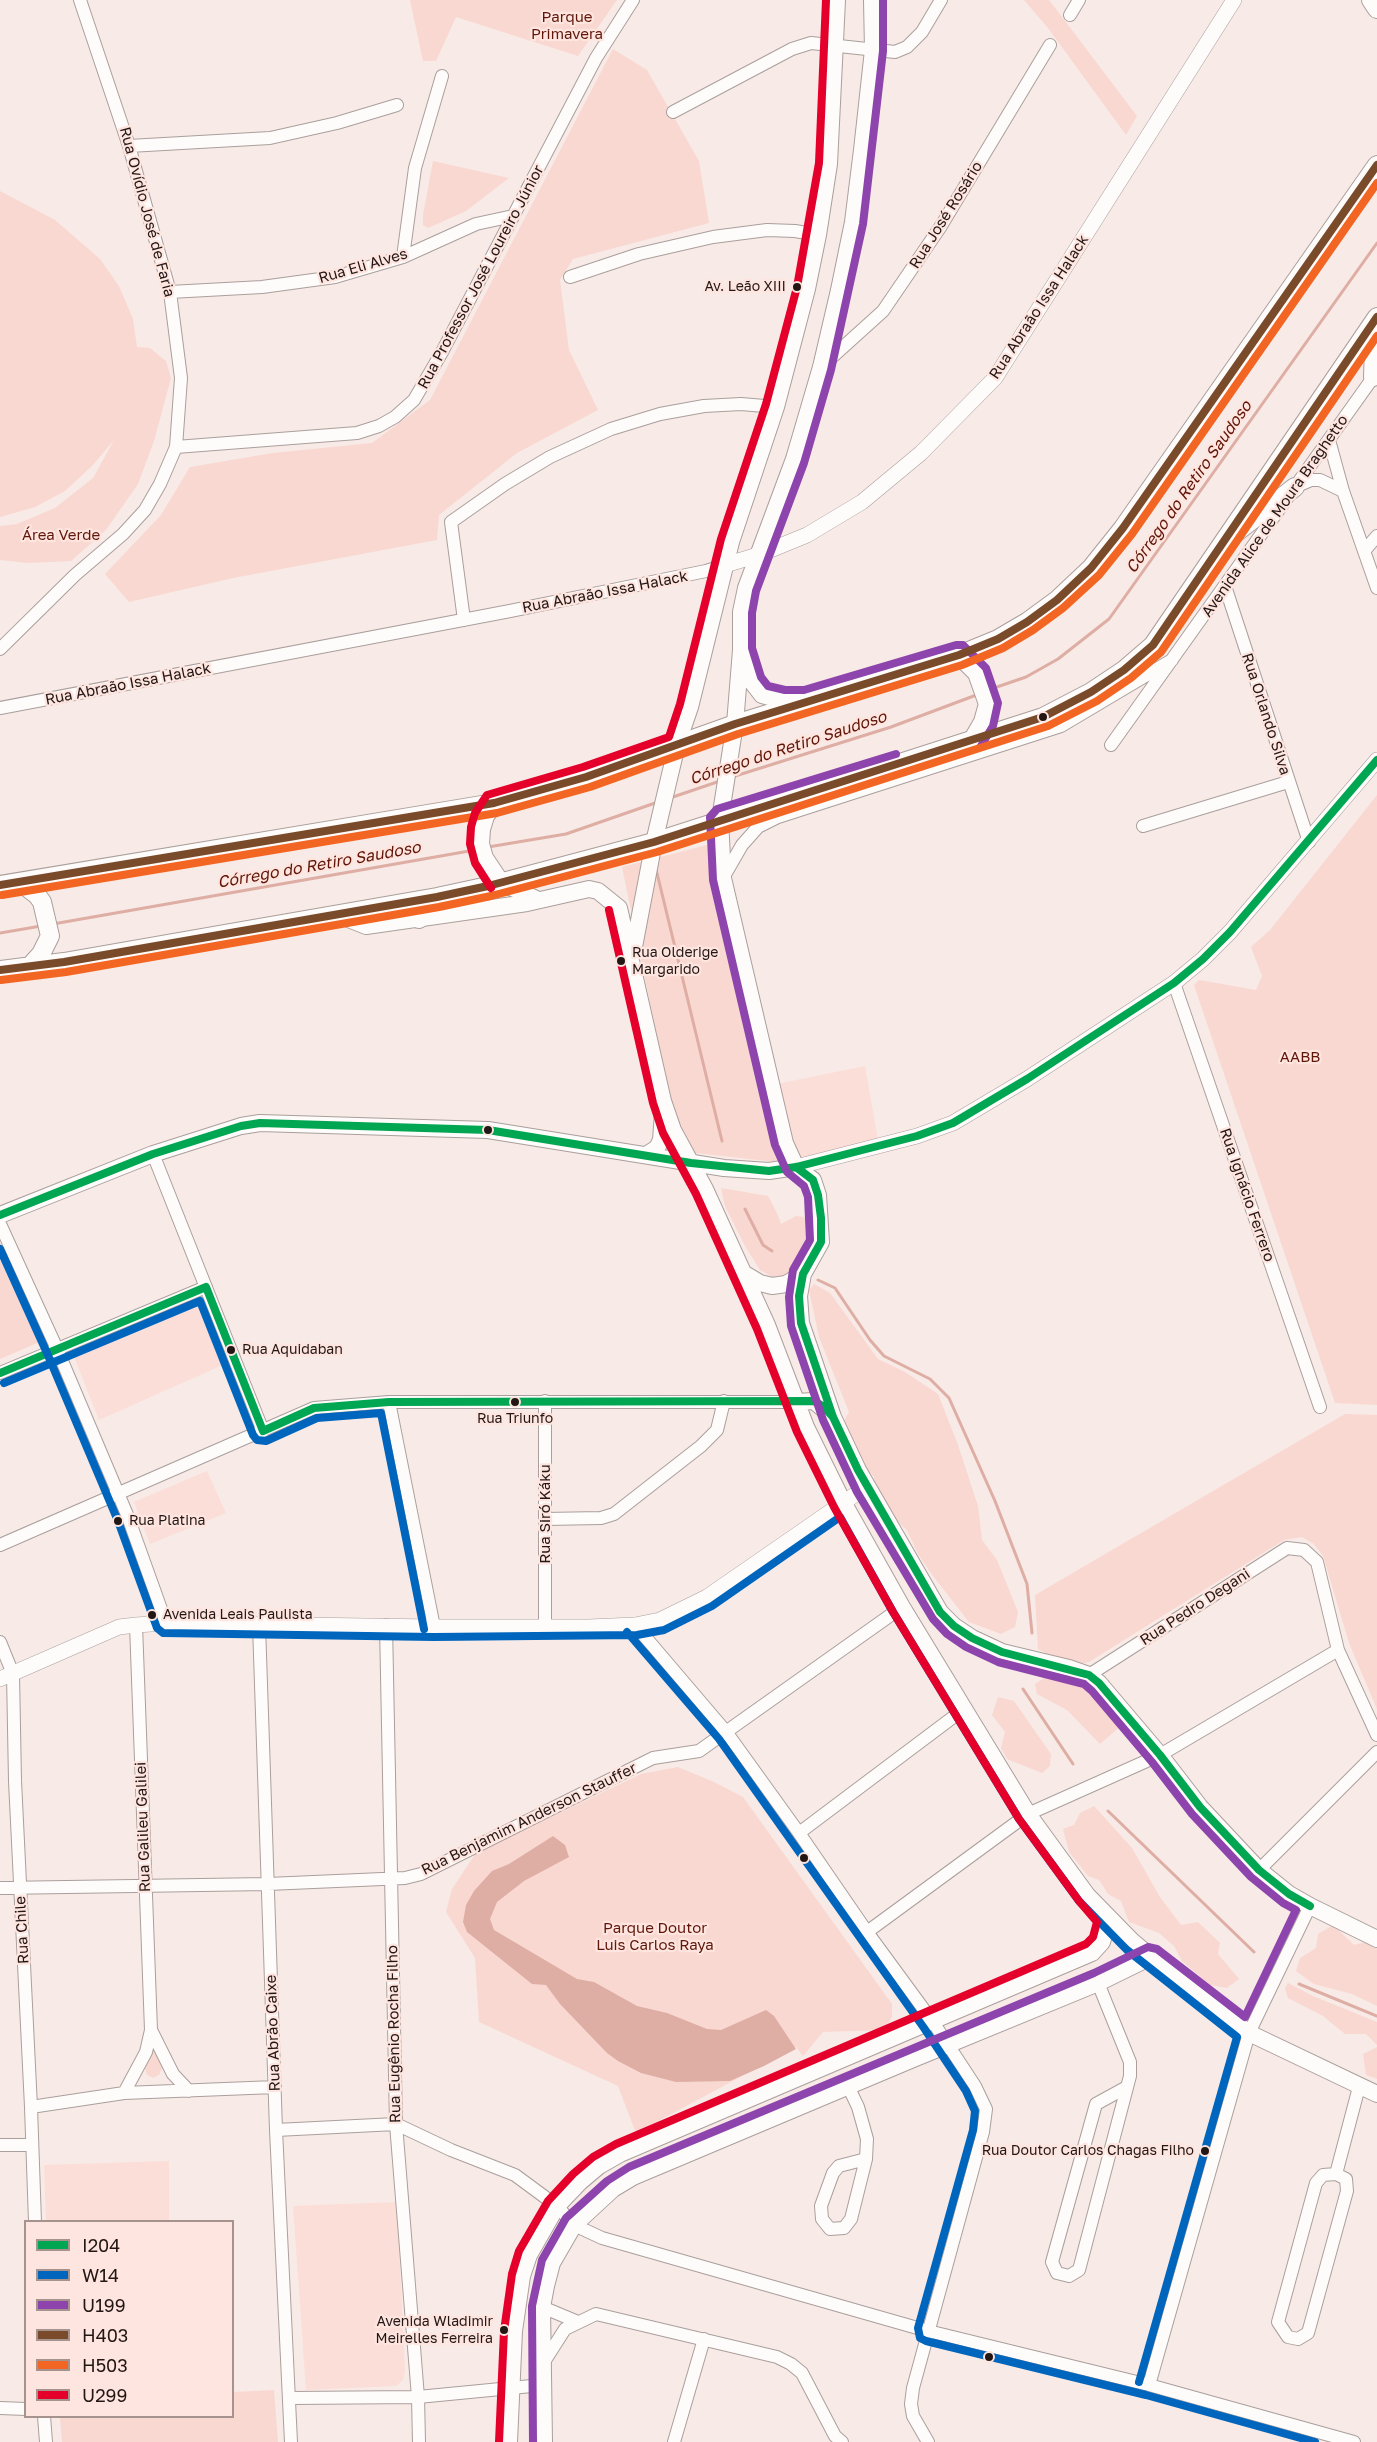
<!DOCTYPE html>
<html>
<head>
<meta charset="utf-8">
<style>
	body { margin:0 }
	#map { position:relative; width:1377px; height:2442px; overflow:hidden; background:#f8eae6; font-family:"Golos Text",sans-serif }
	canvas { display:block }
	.legend { position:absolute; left:24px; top:2220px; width:210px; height:198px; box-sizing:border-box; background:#ffe5df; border:2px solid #a7938e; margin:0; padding:8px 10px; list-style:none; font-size:18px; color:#221715 }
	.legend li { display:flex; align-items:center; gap:12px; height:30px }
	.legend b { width:30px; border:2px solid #a7938e }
</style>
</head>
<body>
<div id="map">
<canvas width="1377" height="2442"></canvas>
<ul class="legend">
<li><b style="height:8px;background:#00a651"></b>I204</li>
<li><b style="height:8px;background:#0065bd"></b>W14</li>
<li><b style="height:8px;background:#8e44ad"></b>U199</li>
<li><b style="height:8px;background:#7a4b2a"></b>H403</li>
<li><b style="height:8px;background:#f26522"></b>H503</li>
<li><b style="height:8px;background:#e4002b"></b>U299</li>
</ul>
</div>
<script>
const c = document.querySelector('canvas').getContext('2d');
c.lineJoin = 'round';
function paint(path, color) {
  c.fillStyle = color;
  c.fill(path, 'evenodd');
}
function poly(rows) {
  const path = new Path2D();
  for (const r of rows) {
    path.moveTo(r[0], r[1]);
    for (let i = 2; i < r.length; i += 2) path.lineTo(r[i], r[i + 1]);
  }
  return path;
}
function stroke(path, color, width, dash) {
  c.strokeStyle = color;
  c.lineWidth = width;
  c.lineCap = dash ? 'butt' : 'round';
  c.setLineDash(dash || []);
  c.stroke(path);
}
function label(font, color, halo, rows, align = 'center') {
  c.font = font + ' "Golos Text",sans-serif';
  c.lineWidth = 4.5;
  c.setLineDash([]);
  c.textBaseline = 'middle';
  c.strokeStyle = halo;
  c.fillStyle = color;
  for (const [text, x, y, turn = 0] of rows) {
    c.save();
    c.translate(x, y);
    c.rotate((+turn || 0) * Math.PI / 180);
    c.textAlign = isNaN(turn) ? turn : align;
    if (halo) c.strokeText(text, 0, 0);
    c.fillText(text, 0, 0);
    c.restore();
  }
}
const built = poly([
	[865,1066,879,1146,796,1167,772,1085],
	[199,1303,225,1364,99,1420,73,1354],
	[207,1471,226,1513,150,1544,134,1502],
	[169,2161,169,2221,46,2221,44,2165],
	[397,2202,405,2371,403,2380,396,2386,306,2390,293,2206]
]);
const green = poly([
	[410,0,617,0,578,56,456,17,436,61,423,61],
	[1024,0,1049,0,1056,9,1137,116,1126,135,1048,28],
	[613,49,647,70,699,161,709,223,573,259,560,280,569,350,598,410,517,453,439,515,437,540,233,578,129,602,105,574,161,515,190,467,273,453,372,443,430,400],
	[433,161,509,178,466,211,428,228,423,225,423,215],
	[0,191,55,220,100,259,119,286,133,319,137,347,150,348,166,361,171,378,154,441,138,484,106,530,71,561,27,563,0,560,0,526,17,524,55,508,93,478,114,440,93,465,65,491,35,507,0,517],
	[1377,795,1377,1405,1335,1403,1194,985,1199,980,1256,990,1262,976,1251,947,1270,930],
	[707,845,786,1163,695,1153,671,1105,622,867],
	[721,1188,768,1196,777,1213,781,1224,796,1216,804,1217,809,1223,804,1255,792,1273,776,1279,760,1270,745,1246,725,1206],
	[0,1242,42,1341,0,1359],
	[814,1284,830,1293,878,1359,905,1372,938,1394,958,1445,978,1506,982,1540,997,1560,1018,1612,1015,1627,1001,1634,969,1622,933,1576,918,1554,907,1530,893,1518,877,1495,874,1477,857,1457,843,1423,849,1412,819,1337,809,1290],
	[1345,1414,1377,1415,1377,1709,1349,1643,1323,1556,1314,1544,1302,1537,1284,1540,1089,1662,1070,1666,1038,1649,1035,1595],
	[1047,1676,1072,1679,1090,1687,1122,1725,1100,1744,1067,1710,1037,1694,1035,1684],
	[998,1697,1014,1701,1051,1754,1050,1766,1042,1773,1007,1759,1001,1748,1005,1732,992,1715],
	[678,1767,714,1782,743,1797,892,2004,892,2017,884,2030,823,2032,803,2056,796,2047,636,2133,618,2086,479,2022,475,1958,446,1912,452,1889,476,1853,641,1774],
	[1094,1806,1132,1848,1160,1897,1181,1925,1198,1922,1220,1943,1218,1954,1239,1979,1227,1988,1210,1985,1182,1961,1174,1946,1159,1933,1129,1922,1121,1901,1108,1894,1099,1880,1088,1876,1069,1852,1063,1829,1074,1825,1080,1813],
	[1333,1925,1354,1945,1366,1942,1377,1949,1377,2006,1352,1994,1314,1984,1296,1971,1300,1958,1316,1948,1318,1934],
	[1288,1983,1313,1996,1377,2022,1377,2045,1366,2034,1345,2034,1323,2016,1288,1998,1285,1988],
	[150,2047,154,2047,162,2068,159,2075,153,2078,147,2075,145,2068],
	[1377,2047,1377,2079,1366,2075,1363,2054],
	[274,2390,278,2442,62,2442,60,2417,232,2416,233,2392]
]);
const water = poly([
	[553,1836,565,1845,569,1857,524,1881,497,1902,490,1919,494,1930,577,1979,594,1982,637,2006,667,2013,707,2029,721,2030,766,2010,774,2016,796,2049,764,2066,730,2081,676,2082,641,2073,618,2061,607,2053,560,2004,546,1985,532,1984,467,1932,463,1922,466,1905,474,1891,492,1871,509,1864]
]);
const stream = poly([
	[991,689,1026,677,1058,659,1109,619,1377,243],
	[732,777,891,727,979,694],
	[670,798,720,781],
	[488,847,566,834,658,802],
	[656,869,722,1141],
	[53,924,475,850],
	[0,933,41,926],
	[745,1209,763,1245,772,1251],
	[818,1280,835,1288,870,1340,884,1356,930,1379,949,1398,995,1501,1027,1584,1032,1633],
	[1023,1689,1073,1764],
	[1108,1811,1254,1952],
	[1299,1984,1377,2016]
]);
const minor = poly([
	[1070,15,1079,0],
	[673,112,792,49,811,43,895,52,907,47,922,32,941,0],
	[129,146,270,138,337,123,397,105],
	[403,257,415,168,442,76],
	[570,277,639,254,713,237,767,230,795,231,818,235],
	[170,292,262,287,335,277,403,257,476,224,513,216],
	[821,367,883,311,941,226,1050,45],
	[1329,440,1343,491,1377,588],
	[176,447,357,433,379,426,395,417,414,400,442,352,596,58,633,0],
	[1297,486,1311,480,1320,480,1343,491],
	[1365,550,1377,536],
	[1225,586,1309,842],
	[464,620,451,522,505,484,550,457,611,429,660,414,704,406,741,404,776,407],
	[0,649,75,575,123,534,145,510,160,484,176,447,181,378,170,292,129,146,80,0],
	[0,708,510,611,706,571,725,565],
	[1111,745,1377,372],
	[1143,826,1288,782],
	[723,878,742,845,758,827,778,817,1061,726,1172,660],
	[1174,983,1320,1407],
	[153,1154,263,1431],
	[0,1224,57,1349,128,1517,166,1623],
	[0,1373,206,1287],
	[545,1401,545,1626],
	[389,1402,434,1627],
	[545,1519,601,1518,614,1514,701,1446,717,1430,724,1401],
	[0,1545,314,1408,389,1402,795,1402],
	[259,1625,276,2130,291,2442],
	[386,1625,396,2124,418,2397,419,2442],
	[635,1625,727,1733,799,1833,867,1932,933,2022,975,2086,986,2109,983,2132,913,2388,911,2404,913,2416,928,2442],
	[0,1642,13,1674,15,1781,31,2107,35,2222],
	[1089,1675,1287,1548,1304,1550,1317,1562,1338,1650,1377,1735],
	[799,1833,964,1709],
	[1259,1870,1377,1752],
	[0,1888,268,1884,405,1878,421,1874,653,1758,699,1751,902,1607],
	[867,1932,1028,1814,1160,1755,1338,1650],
	[1098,1983,1130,2062,1130,2076,1079,2270,1069,2276,1057,2273,1052,2262,1096,2104,1127,2087],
	[151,2030,173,2074,189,2091],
	[848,2086,858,2107,867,2139,866,2159,851,2219,844,2228,830,2229,822,2219,821,2206,833,2173,839,2166,866,2159],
	[124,2093,146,2052,151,2030,136,1625],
	[31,2107,124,2093,275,2087],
	[276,2130,396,2124,451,2150,515,2175,557,2206,574,2225,602,2238,928,2331,1149,2385,1354,2442],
	[0,2145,31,2145],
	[1336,2174,1346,2179,1347,2191,1308,2333,1298,2339,1288,2337,1278,2322,1316,2183,1323,2175,1336,2174],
	[1336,2174,1359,2087],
	[542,2307,578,2322],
	[542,2365,565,2329,596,2314,777,2357,791,2364,802,2373,835,2436,842,2442],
	[1149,2385,1249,2033,1310,1906],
	[291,2398,418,2397,542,2385],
	[0,2408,26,2409],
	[44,2416,46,2442],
	[674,2442,704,2339]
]);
const tertiary = poly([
	[725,565,758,555,807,535,862,502,921,453,995,378,1234,0],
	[796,1167,917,1136,953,1123,1027,1079,1174,983,1203,959,1230,932,1377,760],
	[0,1679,119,1627,136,1625,166,1623,434,1627,589,1627,635,1625,660,1620,707,1597,866,1487]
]);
const secondary = poly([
	[741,650,735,724,720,819,723,878,785,1143,796,1167,813,1180,818,1195,821,1242,803,1274,799,1296,801,1323,833,1417,858,1470,940,1612,954,1626,972,1638,1002,1652,1069,1668,1089,1675,1099,1683,1160,1755,1200,1807,1259,1870,1289,1894,1310,1906,1377,1939],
	[802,701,784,701,762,695,752,682,741,650,741,612,746,588,794,459,821,367,839,290,853,222,862,150,873,50,872,0],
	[500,882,538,900],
	[336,914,366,926,527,903,589,889,598,891,619,908,663,1101,673,1130,705,1189,767,1325,806,1427,843,1502,902,1607,1028,1814,1087,1895,1133,1942,1151,1957,1249,2033,1377,2094],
	[633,952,654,842,677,745,690,707,731,542,776,407,807,289,818,235,829,164,837,0],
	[646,1155,657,1148,661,1140,663,1113],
	[0,1215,153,1154,241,1126,260,1123,488,1130,724,1168,769,1171,796,1167],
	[745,1274,760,1283,772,1286,786,1284,803,1274],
	[795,1402,814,1401,832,1416],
	[509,2442,514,2331,522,2276,529,2255,557,2206,580,2182,599,2166,620,2154,1092,1953,1102,1942,1109,1919],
	[544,2442,542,2307,546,2286,552,2263,574,2225,613,2189,633,2177,911,2060,1098,1983,1151,1957]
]);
const primary = poly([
	[1371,0,1377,9],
	[1373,377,1374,348,1377,338],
	[1234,534,1295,487],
	[959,655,977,673,988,704,983,722,972,741],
	[494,803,485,816,481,829,480,844,484,858,500,882],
	[20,882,37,895,42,902,50,936,41,954,31,965],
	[0,885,494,803,586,777,735,724,959,655,998,639,1027,622,1057,600,1091,568,1123,528,1377,165],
	[419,919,437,897],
	[0,970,64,962,230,933,437,897,488,886,654,842,1043,717,1091,692,1124,670,1153,645,1377,317]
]);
const bus1 = poly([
	[796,1167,813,1180,818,1195,821,1218,821,1242,803,1274,799,1296,801,1323,833,1417,858,1470,940,1612,954,1626,972,1638,1002,1652,1089,1675,1099,1683,1160,1755,1200,1807,1259,1870,1289,1894,1310,1906],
	[0,1215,153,1154,241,1126,260,1123,488,1130,691,1163,769,1171,796,1167,917,1136,953,1123,1027,1079,1174,983,1203,959,1230,932,1377,760],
	[0,1373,206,1287,263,1431,314,1408,389,1402,814,1401,824,1407,833,1417]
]);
const bus2 = poly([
	[0,1249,47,1353,118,1521,157,1628,163,1633,434,1637,637,1635,664,1630,712,1606,840,1517,893,1612,1019,1819,1079,1901,1127,1950,1237,2037,1139,2382],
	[4,1383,200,1301,253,1435,257,1440,266,1441,317,1418,381,1413,424,1629],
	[627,1632,719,1739,924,2028,966,2091,975,2111,973,2130,918,2328,920,2338,926,2341,1146,2395,1315,2442]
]);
const bus3 = poly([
	[883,0,883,51,863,224,831,370,804,463,756,591,752,613,752,648,761,677,768,686,785,690,804,690,956,645,963,645,986,668,998,703,993,726,981,746],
	[533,2442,532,2306,542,2260,566,2218,607,2181,629,2167,1094,1973,1148,1947,1157,1949,1245,2017,1296,1910,1283,1903,1251,1877,1192,1814,1152,1762,1092,1691,1084,1684,998,1662,966,1647,947,1634,933,1619,857,1492,823,1420,791,1326,789,1297,793,1270,810,1240,808,1197,804,1186,787,1172,775,1145,713,880,710,817,717,809,896,754]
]);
const bus4 = poly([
	[0,885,494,803,586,777,735,724,959,655,998,639,1027,622,1057,600,1091,568,1123,528,1377,165],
	[0,970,64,962,437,897,488,886,654,842,1043,717,1091,692,1124,670,1153,645,1377,317]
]);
const bus5 = poly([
	[2,895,497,813,590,787,738,734,962,665,1003,648,1033,630,1063,608,1099,575,1132,534,1377,183],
	[1,980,66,972,439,907,491,896,657,852,1048,726,1097,701,1131,678,1161,652,1377,336]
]);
const bus6 = poly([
	[491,888,475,863,470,844,471,827,475,813,487,795,583,767,669,737,680,704,721,539,766,404,797,287,819,163,826,0],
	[499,2442,504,2331,512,2274,519,2251,548,2201,573,2174,593,2157,616,2144,1086,1944,1093,1937,1097,1922,1079,1901,1019,1819,893,1612,834,1507,797,1432,757,1329,696,1194,663,1133,653,1103,609,910]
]);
const markers = [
	[797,287,5,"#221715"],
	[1043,717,5,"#221715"],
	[621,961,5,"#221715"],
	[488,1130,5,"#221715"],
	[231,1350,5,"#221715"],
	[515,1402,5,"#221715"],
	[118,1521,5,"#221715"],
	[152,1615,5,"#221715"],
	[804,1858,5,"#221715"],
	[1205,2151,5,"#221715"],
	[504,2330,5,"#221715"],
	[989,2357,5,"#221715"]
];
const busNames = [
	["Av. Leão XIII",786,287,"right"],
	["Rua Olderige",632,953],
	["Margarido",632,970],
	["Rua Aquidaban",242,1350],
	["Rua Triunfo",515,1419,"center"],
	["Rua Platina",129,1521],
	["Avenida Leais Paulista",163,1615],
	["Rua Doutor Carlos Chagas Filho",1194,2151,"right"],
	["Avenida Wladimir",493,2322,"right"],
	["Meirelles Ferreira",493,2339,"right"]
];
const parkNames = [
	["Parque",567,17],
	["Primavera",567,34],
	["Área Verde",61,535],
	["AABB",1300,1057],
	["Parque Doutor",655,1928],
	["Luis Carlos Raya",655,1945]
];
const streetNames = [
	["Rua Ovídio José de Faria",147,212,75],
	["Rua José Rosário",946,215,-58],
	["Rua Eli Alves",363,266,-16],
	["Rua Professor José Loureiro Júnior",481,277,-62],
	["Rua Abraão Issa Halack",1039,307,-57],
	["Avenida Alice de Moura Braghetto",1275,516,-55],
	["Rua Abraão Issa Halack",605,592,-11],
	["Rua Abraão Issa Halack",128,684,-11],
	["Rua Orlando Silva",1266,714,72],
	["Rua Ignácio Ferrero",1247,1195,71],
	["Rua Siró Káku",545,1514,-90],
	["Rua Pedro Degani",1195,1607,-33],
	["Rua Benjamim Anderson Stauffer",529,1819,-26],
	["Rua Galileu Galilei",143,1827,-92],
	["Rua Chile",22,1930,-93],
	["Rua Abrão Caixe",273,2033,-92],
	["Rua Eugênio Rocha Filho",394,2034,-91]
];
const waterNames = [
	["Córrego do Retiro Saudoso",1189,487,-55],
	["Córrego do Retiro Saudoso",788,748,-18],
	["Córrego do Retiro Saudoso",319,865,-10]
];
paint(built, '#fbded8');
paint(green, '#f9d8d1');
paint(water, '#deaea4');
stroke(stream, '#deaea4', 3);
stroke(minor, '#aa9f9c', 14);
stroke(tertiary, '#aa9f9c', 16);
stroke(secondary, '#aa9f9c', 18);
stroke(primary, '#aa9f9c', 20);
stroke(minor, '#fefcfb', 12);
stroke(tertiary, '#fefcfb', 15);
stroke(secondary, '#fefcfb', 16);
stroke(primary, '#fefcfb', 18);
stroke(bus1, '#00a651', 8);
stroke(bus2, '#0065bd', 8);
stroke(bus3, '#8e44ad', 8);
stroke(bus4, '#7a4b2a', 8);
stroke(bus5, '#f26522', 8);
stroke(bus6, '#e4002b', 8);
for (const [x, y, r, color] of markers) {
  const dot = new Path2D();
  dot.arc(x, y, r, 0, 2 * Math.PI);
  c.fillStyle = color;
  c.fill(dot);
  stroke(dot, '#ffe5df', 2);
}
label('14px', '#221715', '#ffe5df', busNames, 'left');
label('15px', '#601709', '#ffe5df', parkNames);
label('15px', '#221715', '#ffe5df', streetNames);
label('italic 16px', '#5f1507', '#ffe5df', waterNames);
</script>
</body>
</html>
